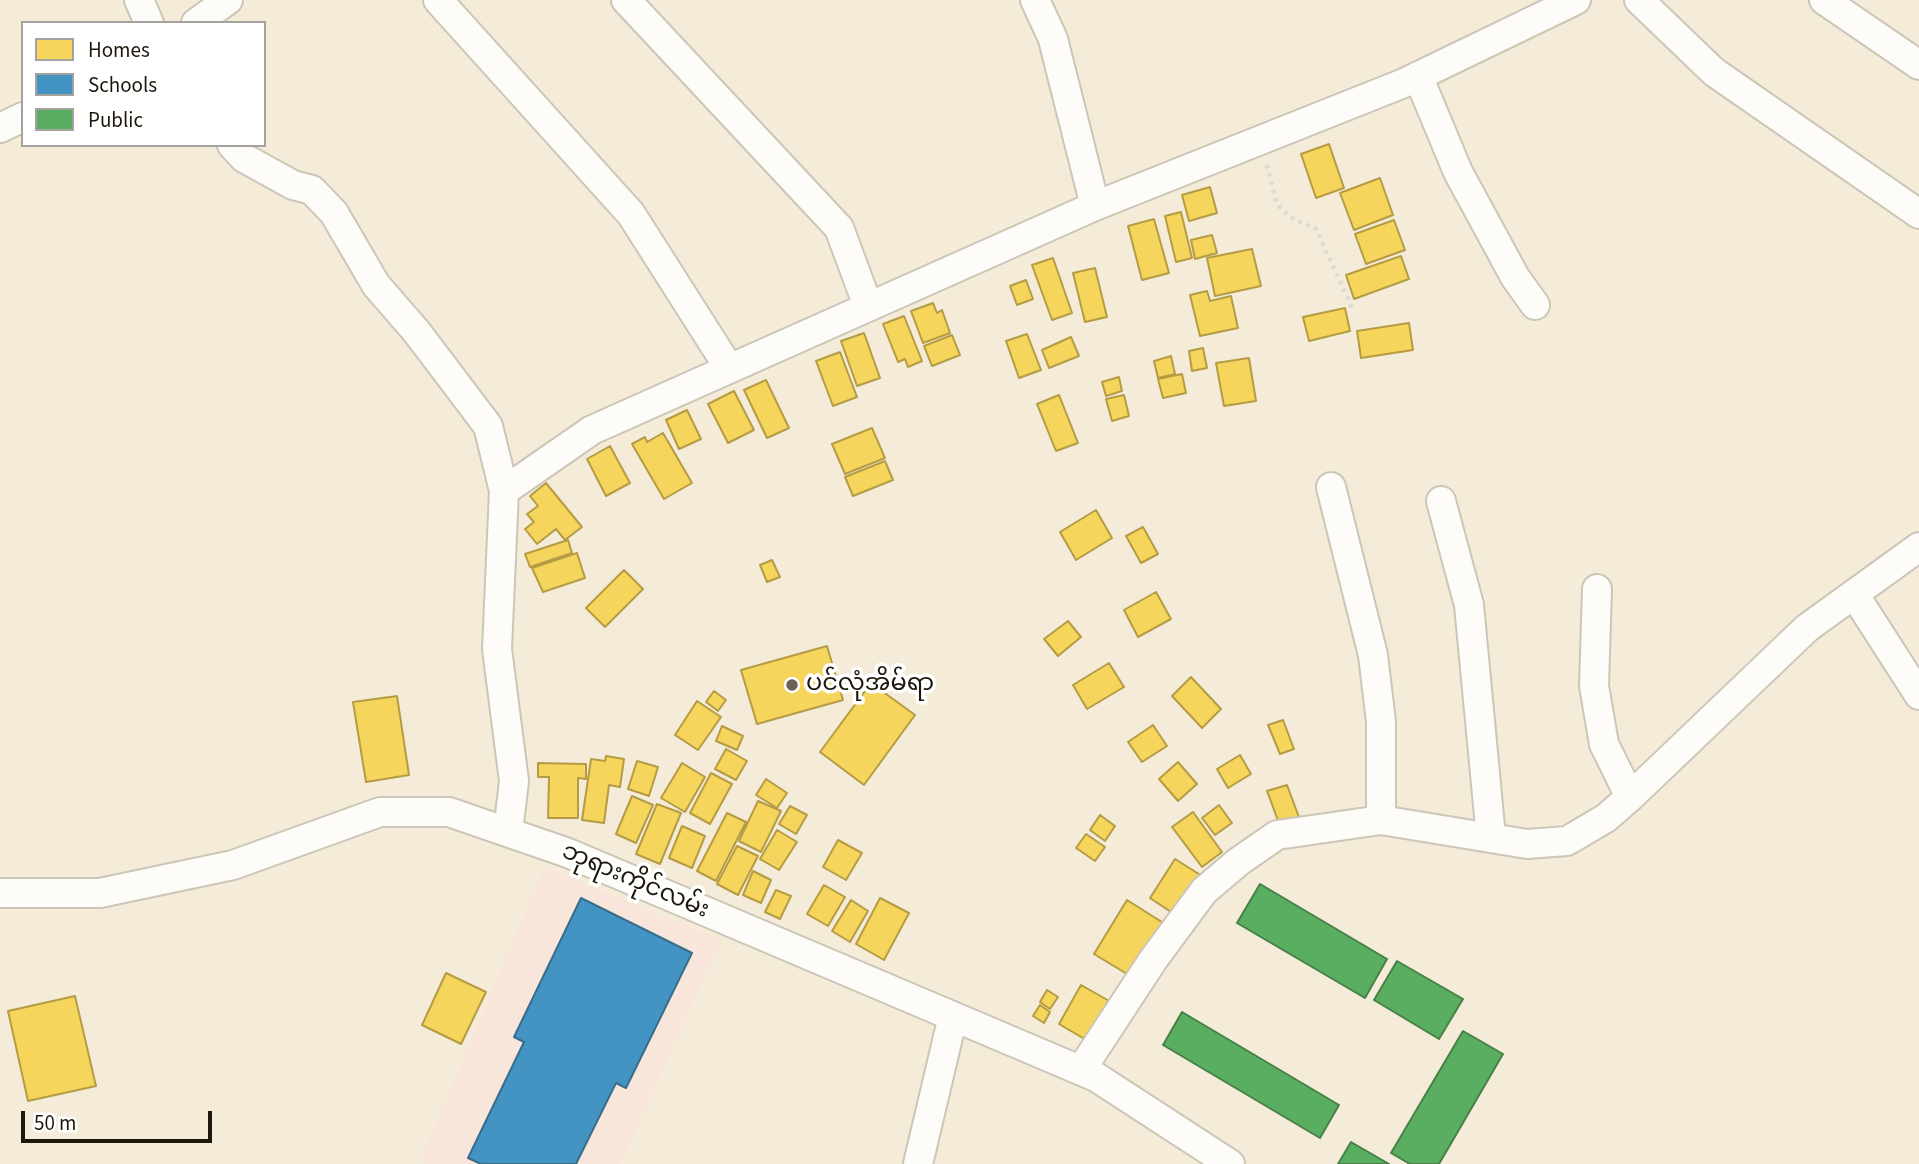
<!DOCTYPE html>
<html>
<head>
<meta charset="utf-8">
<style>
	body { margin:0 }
	#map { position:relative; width:1919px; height:1164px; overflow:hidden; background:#f4ecd9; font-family:"Source Sans 3",sans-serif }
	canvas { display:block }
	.legend { position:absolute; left:21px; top:21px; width:245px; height:126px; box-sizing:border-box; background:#fff; border:2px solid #a5a29d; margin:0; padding:9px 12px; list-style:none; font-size:21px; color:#1d170b }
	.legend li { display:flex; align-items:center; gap:14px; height:35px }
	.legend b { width:35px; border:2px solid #a5a29d }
	.scale { position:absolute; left:21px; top:1111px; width:191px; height:32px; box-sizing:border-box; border:4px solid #1d170b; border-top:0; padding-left:9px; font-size:21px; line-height:24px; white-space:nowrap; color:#1d170b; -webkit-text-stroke:5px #fff; paint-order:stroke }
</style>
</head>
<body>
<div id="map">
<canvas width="1919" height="1164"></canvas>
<ul class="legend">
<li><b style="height:19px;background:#f6d55c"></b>Homes</li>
<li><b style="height:19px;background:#4393c3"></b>Schools</li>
<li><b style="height:19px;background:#5aae61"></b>Public</li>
</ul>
<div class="scale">50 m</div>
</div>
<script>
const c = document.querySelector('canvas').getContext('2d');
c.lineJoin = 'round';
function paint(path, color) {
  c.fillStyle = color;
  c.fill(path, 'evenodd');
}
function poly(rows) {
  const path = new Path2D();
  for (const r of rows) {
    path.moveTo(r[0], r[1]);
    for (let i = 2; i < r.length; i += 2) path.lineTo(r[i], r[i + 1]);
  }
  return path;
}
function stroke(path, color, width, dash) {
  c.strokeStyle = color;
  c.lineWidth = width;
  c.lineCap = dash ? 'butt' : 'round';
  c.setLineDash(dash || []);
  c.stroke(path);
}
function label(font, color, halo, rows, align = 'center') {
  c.font = font + ' "Source Sans 3","Noto Sans Myanmar",sans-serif';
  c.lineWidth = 7;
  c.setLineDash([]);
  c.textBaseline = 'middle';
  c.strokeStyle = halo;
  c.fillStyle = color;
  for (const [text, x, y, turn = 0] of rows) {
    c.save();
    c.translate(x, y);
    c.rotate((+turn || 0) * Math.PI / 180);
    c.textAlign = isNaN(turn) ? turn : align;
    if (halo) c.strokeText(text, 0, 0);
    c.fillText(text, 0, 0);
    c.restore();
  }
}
const education = poly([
	[544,867,721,940,621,1164,427,1164,420,1161]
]);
const homes = poly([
	[1329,144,1344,188,1316,198,1301,154,1329,144],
	[1380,178,1393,215,1354,230,1340,193,1380,178],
	[1210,187,1217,213,1189,221,1182,195,1210,187],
	[1181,212,1192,258,1176,262,1165,216,1181,212],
	[1154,219,1169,273,1142,280,1128,226,1154,219],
	[1394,220,1405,250,1366,264,1355,234,1394,220],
	[1212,235,1217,253,1195,259,1191,240,1212,235],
	[1252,249,1261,286,1215,296,1207,258,1252,249],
	[1401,256,1409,279,1354,299,1346,275,1401,256],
	[1053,258,1072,313,1052,320,1032,265,1053,258],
	[1095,268,1107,317,1085,322,1073,273,1095,268],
	[1026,280,1033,299,1017,305,1010,286,1026,280],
	[1207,291,1210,301,1231,296,1238,328,1200,336,1190,295,1207,291],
	[933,303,937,313,942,310,950,333,923,343,911,311,933,303],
	[1345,308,1350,331,1309,341,1303,317,1345,308],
	[904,316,922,361,908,367,905,359,898,362,883,324,904,316],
	[1409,323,1413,350,1361,358,1357,331,1409,323],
	[864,333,880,378,857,386,841,341,864,333],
	[1027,334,1041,370,1019,378,1006,341,1027,334],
	[952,335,960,355,932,366,924,346,952,335],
	[1071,337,1079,356,1049,368,1042,350,1071,337],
	[1203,348,1207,368,1192,371,1189,351,1203,348],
	[840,352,857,397,833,406,816,361,840,352],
	[1171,356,1175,374,1158,378,1154,361,1171,356],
	[1249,358,1256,401,1224,406,1216,363,1249,358],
	[1182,374,1186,393,1163,398,1158,379,1182,374],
	[1119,377,1122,391,1106,396,1102,382,1119,377],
	[766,380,789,428,767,438,744,390,766,380],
	[734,391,754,430,728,443,708,404,734,391],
	[1059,395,1078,443,1056,451,1037,404,1059,395],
	[1124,395,1129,416,1112,421,1106,399,1124,395],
	[687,410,701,439,679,449,666,420,687,410],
	[872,428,885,458,845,474,832,444,872,428],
	[663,433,692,483,664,499,632,444,645,437,647,442,663,433],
	[610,446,630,483,606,496,587,459,610,446],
	[885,461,893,480,853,496,845,477,885,461],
	[546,483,582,527,565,540,556,529,537,544,525,529,534,522,527,514,538,506,530,496,546,483],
	[1096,510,1112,538,1076,560,1060,532,1096,510],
	[1143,527,1158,554,1141,563,1126,536,1143,527],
	[568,540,572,553,530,567,525,554,568,540],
	[577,553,585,578,543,592,532,568,577,553],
	[772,560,780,577,767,582,760,565,772,560],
	[624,570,643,589,605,627,586,608,624,570],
	[1156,592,1171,619,1138,637,1124,610,1156,592],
	[1068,621,1081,637,1058,656,1044,639,1068,621],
	[827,646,843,700,757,724,741,670,827,646],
	[1109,663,1124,687,1087,709,1073,685,1109,663],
	[1191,677,1221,709,1202,728,1172,696,1191,677],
	[871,683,915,715,864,785,820,752,871,683],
	[714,691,726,700,718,711,706,702,714,691],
	[397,696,409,775,366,782,353,702,397,696],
	[697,701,721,717,698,750,675,735,697,701],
	[1283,720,1294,749,1280,754,1268,725,1283,720],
	[1153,725,1167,746,1142,762,1128,742,1153,725],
	[722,726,743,736,737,750,716,741,722,726],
	[726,749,747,761,736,780,715,769,726,749],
	[1240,755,1251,774,1228,788,1217,769,1240,755],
	[606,756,624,759,620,787,609,785,604,823,582,820,591,759,605,761,606,756],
	[637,761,658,767,649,796,628,789,637,761],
	[1178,762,1197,784,1178,801,1159,779,1178,762],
	[538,763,586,764,586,779,578,778,578,818,548,818,549,777,538,777,538,763],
	[682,763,705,777,685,812,661,798,682,763],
	[711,773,732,784,710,824,690,813,711,773],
	[766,779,787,793,777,808,756,795,766,779],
	[1287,785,1300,820,1280,826,1267,791,1287,785],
	[632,796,653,805,636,843,616,834,632,796],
	[758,801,781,811,761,852,739,841,758,801],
	[657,804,681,813,660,864,636,854,657,804],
	[1219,805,1232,823,1215,835,1202,818,1219,805],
	[790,806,807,815,796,834,779,824,790,806],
	[1193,812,1222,852,1202,867,1172,827,1193,812],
	[727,813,746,822,716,881,697,871,727,813],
	[1100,815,1115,826,1105,841,1090,830,1100,815],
	[682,826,705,836,692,868,669,858,682,826],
	[777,830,797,842,779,870,760,859,777,830],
	[1086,834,1105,847,1095,861,1076,848,1086,834],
	[838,840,862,853,846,880,823,867,838,840],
	[737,846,758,856,738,895,717,884,737,846],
	[1175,859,1202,876,1177,916,1150,898,1175,859],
	[753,871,771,880,761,903,743,895,753,871],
	[824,885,845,897,828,926,807,914,824,885],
	[776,890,791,896,780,919,765,912,776,890],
	[880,898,909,913,884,960,856,944,880,898],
	[851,900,868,911,850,942,832,931,851,900],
	[1127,900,1165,924,1132,977,1094,954,1127,900],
	[446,973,486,992,461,1044,422,1025,446,973],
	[1081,985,1111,1002,1088,1041,1059,1024,1081,985],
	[1047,990,1058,997,1050,1009,1040,1002,1047,990],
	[75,996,96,1086,28,1101,8,1011,75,996],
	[1040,1005,1050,1012,1044,1023,1033,1016,1040,1005]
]);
const schools = poly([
	[581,898,692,953,626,1088,616,1083,576,1164,481,1164,468,1158,524,1042,514,1037,581,898]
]);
const public = poly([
	[1260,884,1387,959,1365,998,1237,923,1260,884],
	[1397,961,1463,999,1439,1039,1374,1000,1397,961],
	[1182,1012,1339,1105,1320,1138,1163,1045,1182,1012],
	[1463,1031,1503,1054,1439,1164,1410,1164,1391,1153,1463,1031],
	[1351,1142,1389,1164,1338,1164,1351,1142]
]);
const path = poly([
	[1267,165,1277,204,1290,217,1316,229,1354,312]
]);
const minor = poly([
	[139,0,149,23],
	[438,0,631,214,729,368],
	[626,0,839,228,868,306],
	[1035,0,1053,39,1095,206],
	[1639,0,1714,72,1919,214],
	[1824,0,1919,65],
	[196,23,228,0],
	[1418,76,1458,172,1515,277,1535,305],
	[0,128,23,117],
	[232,145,244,158,293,185,312,190,334,213,376,285,416,331,488,426,504,491,497,649,514,781,508,832],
	[1331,487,1373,655,1381,722,1381,820],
	[504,491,592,430,1095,206,1404,83,1576,0],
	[1441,501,1469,605,1491,837],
	[1597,589,1594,686,1604,744,1630,797],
	[1854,594,1919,695],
	[0,893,100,893,233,865,380,812,449,812,568,853,1096,1077,1230,1164],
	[1081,1070,1153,960,1204,891,1238,862,1277,835,1381,820,1527,844,1567,841,1606,818,1630,797,1807,628,1919,547],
	[918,1164,953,1016]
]);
const markers = [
	[792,685,7,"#686253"]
];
const poiNames = [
	["ပင်လုံအိမ်ရာ",806,685]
];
const streetNames = [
	["ဘုရားကိုင်လမ်း",635,882,23]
];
paint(education, '#f8e6db');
paint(homes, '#f6d55c');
stroke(homes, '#b59c44', 2);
paint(schools, '#4393c3');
stroke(schools, '#386e8c', 2);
paint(public, '#5aae61');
stroke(public, '#488147', 2);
stroke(minor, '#ccc6b7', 32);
stroke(path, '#dddad5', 4.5, [3.5, 5]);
stroke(minor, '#fdfcf9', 28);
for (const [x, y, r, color] of markers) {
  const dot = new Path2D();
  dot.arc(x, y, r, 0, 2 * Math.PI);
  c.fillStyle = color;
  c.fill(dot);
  stroke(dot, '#fff', 2.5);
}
label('24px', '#1d170b', '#fff', poiNames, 'left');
label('24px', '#1d170b', '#fff', streetNames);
</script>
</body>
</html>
